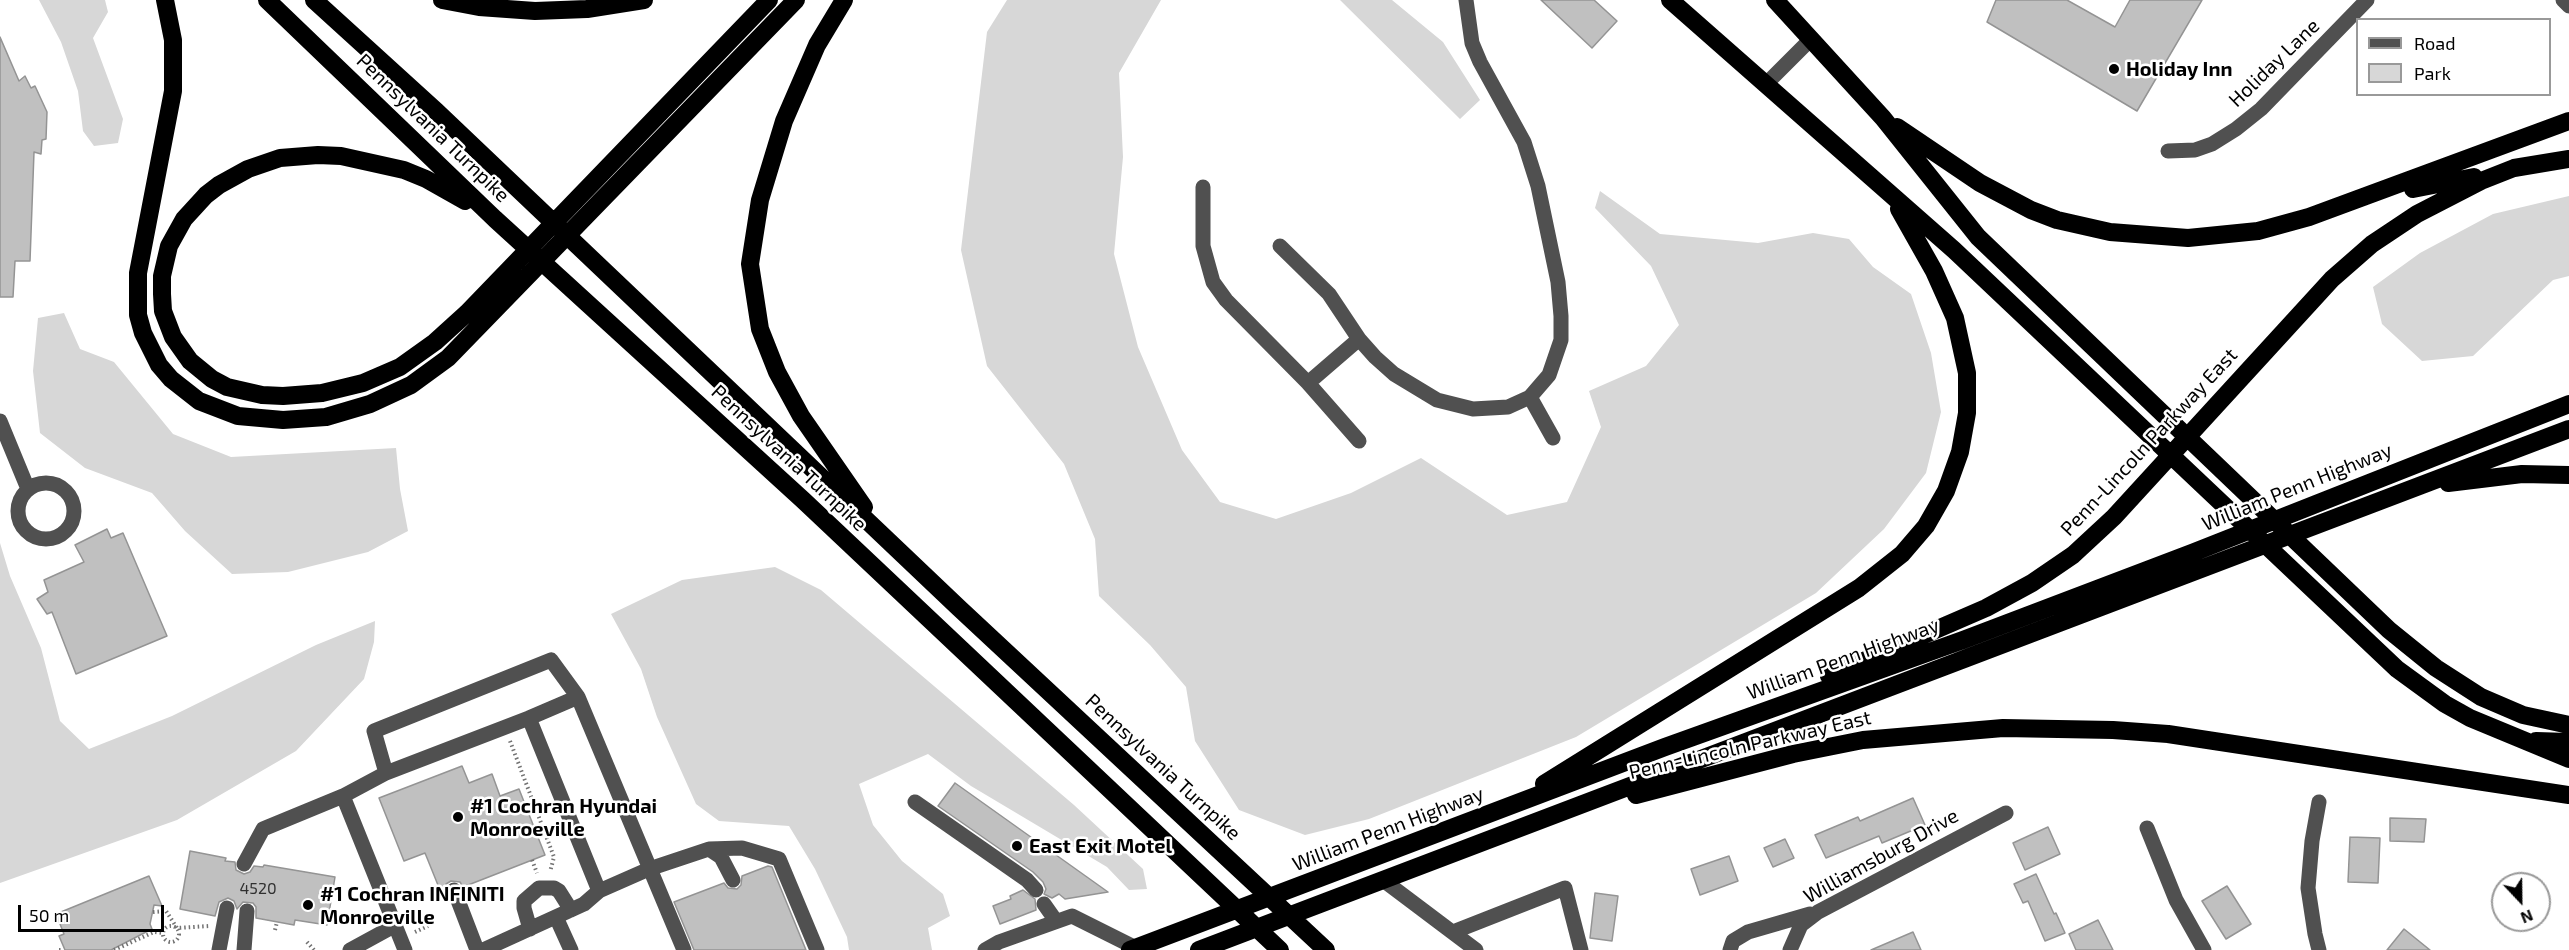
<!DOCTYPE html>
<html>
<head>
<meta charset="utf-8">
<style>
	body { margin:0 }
	#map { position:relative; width:2569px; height:950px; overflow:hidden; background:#fff; font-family:"Exo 2",sans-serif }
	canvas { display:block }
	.legend { position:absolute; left:2356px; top:18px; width:195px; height:78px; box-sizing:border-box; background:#fff; border:2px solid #999; margin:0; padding:8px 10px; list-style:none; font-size:18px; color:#000 }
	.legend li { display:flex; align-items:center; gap:12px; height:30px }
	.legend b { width:30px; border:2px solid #999 }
	.north { position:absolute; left:2491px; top:872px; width:60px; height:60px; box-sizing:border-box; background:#fff; border:2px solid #999; border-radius:50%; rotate:158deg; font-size:16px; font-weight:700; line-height:24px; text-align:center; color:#000 }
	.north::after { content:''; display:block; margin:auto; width:21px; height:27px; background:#000; clip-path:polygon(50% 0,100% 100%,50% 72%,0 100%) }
	.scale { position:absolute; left:18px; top:905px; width:146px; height:27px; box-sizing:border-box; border:3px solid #000; border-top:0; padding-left:8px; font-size:18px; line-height:21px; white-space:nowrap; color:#000; -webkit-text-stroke:4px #fff; paint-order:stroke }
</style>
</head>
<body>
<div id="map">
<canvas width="2569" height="950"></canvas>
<ul class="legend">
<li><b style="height:8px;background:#505050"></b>Road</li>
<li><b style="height:16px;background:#d7d7d7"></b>Park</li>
</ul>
<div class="north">N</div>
<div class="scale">50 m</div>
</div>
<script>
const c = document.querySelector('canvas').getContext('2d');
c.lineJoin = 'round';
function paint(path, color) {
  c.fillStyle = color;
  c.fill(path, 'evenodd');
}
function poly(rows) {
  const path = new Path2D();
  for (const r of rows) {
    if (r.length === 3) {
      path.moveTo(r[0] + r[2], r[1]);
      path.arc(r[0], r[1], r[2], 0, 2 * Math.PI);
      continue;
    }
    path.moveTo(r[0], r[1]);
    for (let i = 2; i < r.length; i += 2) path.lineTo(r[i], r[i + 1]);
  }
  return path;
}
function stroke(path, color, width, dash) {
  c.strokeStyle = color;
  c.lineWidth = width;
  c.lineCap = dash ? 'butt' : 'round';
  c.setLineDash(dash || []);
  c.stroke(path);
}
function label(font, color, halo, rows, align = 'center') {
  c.font = font + ' "Exo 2",sans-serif';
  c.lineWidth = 5;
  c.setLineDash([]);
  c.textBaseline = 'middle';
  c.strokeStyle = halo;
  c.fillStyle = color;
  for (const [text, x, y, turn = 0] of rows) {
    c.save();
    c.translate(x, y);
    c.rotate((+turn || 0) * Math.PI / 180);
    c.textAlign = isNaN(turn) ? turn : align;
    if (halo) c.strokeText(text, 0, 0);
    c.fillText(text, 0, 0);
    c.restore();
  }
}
const green = poly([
	[39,0,105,0,108,12,93,38,123,119,118,143,94,146,83,131,78,91,61,42],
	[1007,0,1161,0,1119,73,1123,157,1114,254,1138,347,1182,450,1220,502,1276,519,1351,493,1421,458,1507,515,1567,502,1601,427,1589,391,1646,366,1679,325,1651,266,1595,208,1600,191,1660,234,1758,243,1813,233,1849,239,1873,267,1911,294,1931,353,1941,412,1926,473,1884,529,1816,593,1576,737,1369,819,1305,835,1239,810,1195,741,1186,687,1150,645,1099,596,1095,539,1064,464,987,366,961,250,987,32],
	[1340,0,1392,0,1443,42,1480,100,1460,119],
	[2569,196,2569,276,2553,280,2473,356,2422,361,2382,324,2373,287,2420,253,2493,214],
	[64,313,80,349,114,362,173,434,231,457,396,448,400,489,408,531,368,552,288,572,232,574,185,531,152,493,85,468,40,433,33,371,38,318],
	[0,543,10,576,41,648,60,721,89,749,172,716,316,645,375,621,374,642,364,679,296,751,177,820,0,883],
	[775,567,821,590,1074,805,1143,869,1147,889,1129,890,1107,867,971,786,928,754,859,784,873,825,902,861,943,894,950,916,928,928,932,950,849,950,847,937,815,869,789,826,719,821,696,804,657,717,641,669,611,614,682,580]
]);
const building = poly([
	[1541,0,1594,0,1617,21,1592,48,1541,0],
	[1996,0,2067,0,2115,27,2130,0,2202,0,2137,111,1987,22,1996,0],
	[0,37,19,81,25,76,31,88,35,86,47,112,46,139,42,140,41,154,34,152,30,261,15,261,13,297,0,297,0,37],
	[107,529,111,538,123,533,167,636,76,674,52,612,47,614,37,599,48,592,44,580,84,562,75,545,107,529],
	[462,766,469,783,492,774,500,796,519,789,545,855,463,887,460,882,451,881,446,884,445,894,442,895,425,853,404,861,379,798,462,766],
	[955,783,1108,892,1065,899,1059,894,1052,898,1044,894,1046,889,1043,882,1033,872,938,806,955,783],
	[1913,798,1925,825,1882,843,1879,836,1826,858,1815,835,1858,817,1860,821,1913,798],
	[2390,818,2426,819,2424,842,2390,841,2390,818],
	[2048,827,2060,854,2025,870,2013,843,2048,827],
	[2350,837,2380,838,2378,883,2348,882,2350,837],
	[1785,839,1794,858,1773,867,1764,848,1785,839],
	[190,851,226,858,225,861,235,862,236,870,244,874,250,872,254,866,263,867,264,865,335,877,327,925,295,920,294,925,256,918,256,907,253,903,243,902,237,909,234,901,228,898,219,902,215,916,180,909,190,851],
	[1729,856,1738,881,1700,895,1691,869,1729,856],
	[768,866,772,867,806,950,694,950,674,902,724,883,728,888,737,889,741,885,742,876,768,866],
	[2036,874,2054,914,2056,913,2065,933,2045,941,2028,901,2023,903,2014,884,2036,874],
	[149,876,162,906,154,905,150,924,152,929,111,950,65,950,59,936,64,934,56,914,149,876],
	[2227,886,2251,924,2226,939,2202,901,2227,886],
	[1023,890,1035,899,1036,910,1000,924,993,906,1011,899,1010,896,1023,890],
	[1595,893,1618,896,1612,941,1590,938,1595,893],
	[2098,920,2113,950,2076,950,2069,934,2098,920],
	[2404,929,2430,950,2387,950,2404,929],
	[1913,932,1921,950,1871,950,1913,932]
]);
const path = poly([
	[510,741,554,857,550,872],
	[537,836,545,833],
	[532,860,537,873],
	[153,912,166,911,177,928,209,926],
	[171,934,8],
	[275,930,277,922],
	[415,932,428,926],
	[307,942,314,950],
	[59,950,62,950],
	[114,950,154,932,163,933]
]);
const minor = poly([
	[2563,0,2569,6],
	[1765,85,1811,39],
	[2168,151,2195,150,2212,144,2236,129,2261,109,2367,0],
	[1203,187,1203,246,1213,282,1226,300,1308,383,1359,339],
	[1280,246,1329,294,1359,339,1375,357,1394,374,1437,400,1473,409,1508,407,1530,397,1549,375,1561,340,1561,316,1558,282,1538,186,1524,142,1480,62,1472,43,1466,0],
	[1308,383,1359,441],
	[1530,397,1553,438],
	[0,421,28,489],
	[46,511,28],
	[529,718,578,697,684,950],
	[386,773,374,731,551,660,578,697],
	[915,802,1027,880,1036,890],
	[2147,828,2176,900,2204,950],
	[709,849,742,848,779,859,817,950],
	[244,864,263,829,343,796],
	[1383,880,1476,950],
	[454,890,477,950],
	[1044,904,1056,921],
	[556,917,571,950],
	[530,929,524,908,524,901,539,888,554,888,559,891,571,910],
	[1453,932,1565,888,1581,950],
	[219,950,227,908],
	[244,950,247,911],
	[350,950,394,926],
	[405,950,343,796,386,773,529,718,599,891],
	[483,950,584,904,599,891,649,869,709,849,721,857,733,880],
	[985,950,999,942,1072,916,1136,948],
	[1730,950,1733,941,1748,932,1810,914],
	[1790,950,1801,925,1818,912,2006,813],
	[2319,950,2315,934,2308,888,2312,841,2319,802]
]);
const highway = poly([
	[165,0,173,40,173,91,138,273,138,315,143,333,159,365,171,379,199,401,238,416,283,420,326,417,370,404,411,385,448,358,796,0],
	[267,0,495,219,803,500,1280,950],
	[314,0,436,111,959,608,1326,950],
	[442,0,479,7,535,11,587,9,644,0],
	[844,0,817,45,784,121,760,200,750,264,760,329,777,372,801,416,864,507],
	[1670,0,1954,250,2397,669,2445,704,2470,718,2569,759],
	[1775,0,1883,118,1978,237,2389,630,2436,668,2481,697,2523,715,2569,725],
	[1897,127,1980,183,2031,210,2057,220,2110,232,2188,238,2258,231,2309,217,2569,121],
	[2413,189,2474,177],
	[465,201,426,179,404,170,341,156,318,155,280,158,248,169,219,185,206,195,184,219,169,246,162,276,162,294,163,311,173,337,190,361,212,379,227,387,262,395,283,396,322,393,363,383,400,367,435,342,467,313,769,0],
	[2448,483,2522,474,2569,475],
	[1829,676,1986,608,2032,583,2073,555,2114,517,2332,279,2372,244,2417,214,2481,181,2514,168,2569,159],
	[2536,741,2569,742],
	[1544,784,1859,588,1902,554,1926,526,1946,491,1960,452,1967,413,1967,373,1955,318,1934,271,1899,209],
	[1636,795,1793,754,1863,740,2003,728,2113,730,2168,734,2569,795],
	[1130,950,1665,747,1963,640,2192,553,2569,404],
	[1199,950,2569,429]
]);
const markers = [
	[2114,69,6,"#000"],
	[458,817,6,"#000"],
	[1017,846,6,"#000"],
	[308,905,6,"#000"]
];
const numberNames = [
	["4520",258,889]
];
const streetNames = [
	["Holiday Lane",2274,63,-44],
	["Pennsylvania Turnpike",433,128,44],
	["Penn-Lincoln Parkway East",2149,442,-47],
	["Pennsylvania Turnpike",789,458,43],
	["William Penn Highway",2297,487,-22],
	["William Penn Highway",1843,659,-20],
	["Penn-Lincoln Parkway East",1750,745,-13],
	["Pennsylvania Turnpike",1163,767,43],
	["William Penn Highway",1388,829,-21],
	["Williamsburg Drive",1881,856,-29]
];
const poiNames = [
	["Holiday Inn",2126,69],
	["#1 Cochran Hyundai",470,806],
	["Monroeville",470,829],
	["East Exit Motel",1029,846],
	["#1 Cochran INFINITI",320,894],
	["Monroeville",320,917]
];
paint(green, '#d7d7d7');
paint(building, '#c0c0c0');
stroke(building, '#949494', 1.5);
stroke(path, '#727272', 4, [1.5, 3]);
stroke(minor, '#505050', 15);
stroke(highway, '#000', 18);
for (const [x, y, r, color] of markers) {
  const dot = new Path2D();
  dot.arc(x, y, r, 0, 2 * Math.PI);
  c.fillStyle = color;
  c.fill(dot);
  stroke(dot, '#fff', 2);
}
label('16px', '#303030', null, numberNames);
label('20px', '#000', '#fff', streetNames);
label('bold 20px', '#000', '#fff', poiNames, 'left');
</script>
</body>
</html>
